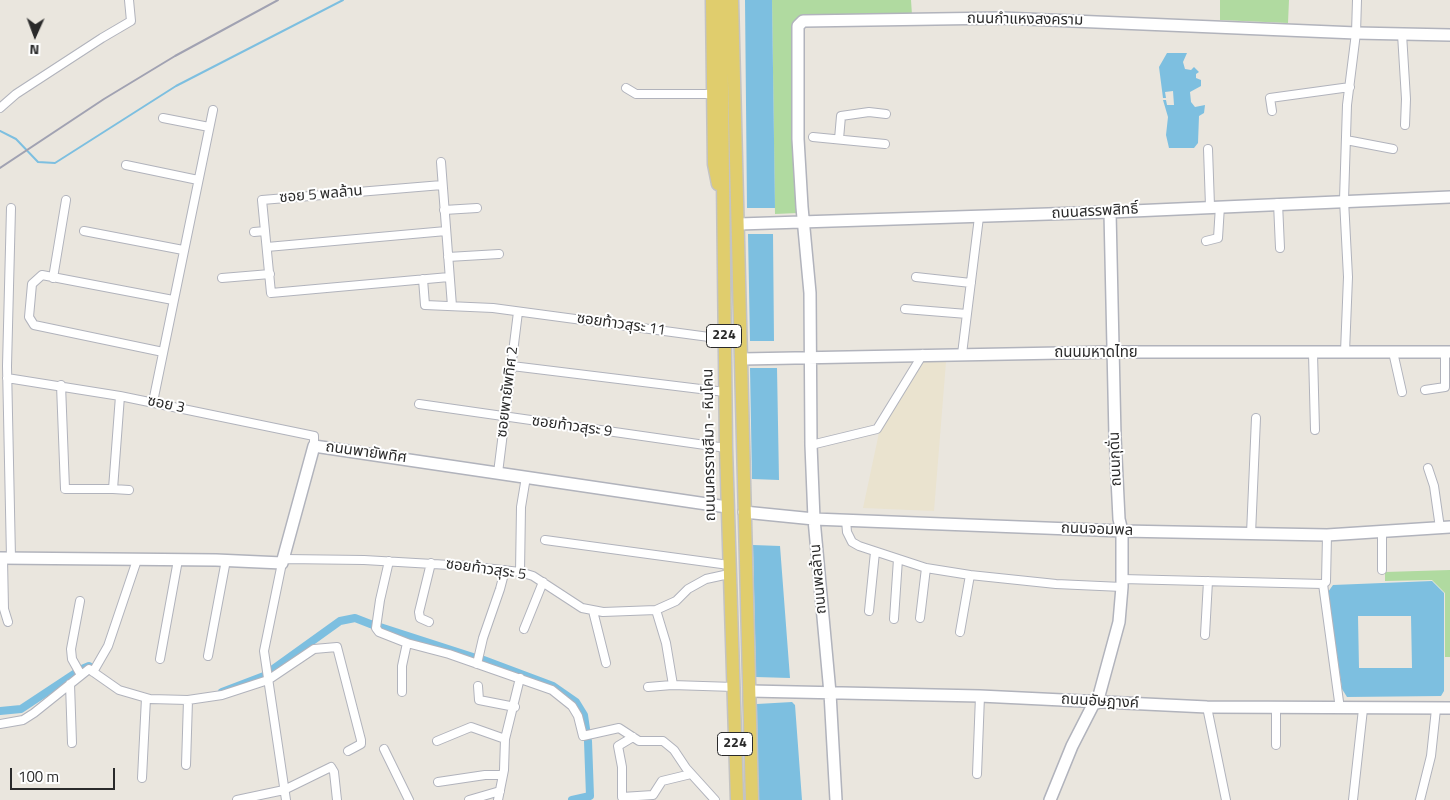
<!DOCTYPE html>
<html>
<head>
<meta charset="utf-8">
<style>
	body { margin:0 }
	#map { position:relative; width:1450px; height:800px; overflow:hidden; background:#eae6de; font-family:"Titillium Web",sans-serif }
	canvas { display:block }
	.north { position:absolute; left:10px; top:10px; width:50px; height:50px; -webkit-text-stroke:4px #fff; paint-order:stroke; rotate:182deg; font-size:14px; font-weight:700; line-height:20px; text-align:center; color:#2a2a2a }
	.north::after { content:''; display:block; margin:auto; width:18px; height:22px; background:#2a2a2a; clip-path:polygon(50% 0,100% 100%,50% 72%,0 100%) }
	.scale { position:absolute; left:10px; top:768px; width:105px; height:22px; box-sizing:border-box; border:2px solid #2a2a2a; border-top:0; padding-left:6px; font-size:15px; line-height:18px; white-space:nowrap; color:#2a2a2a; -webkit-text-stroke:4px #fff; paint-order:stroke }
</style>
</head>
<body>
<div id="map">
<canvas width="1450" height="800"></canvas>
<div class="north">N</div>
<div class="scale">100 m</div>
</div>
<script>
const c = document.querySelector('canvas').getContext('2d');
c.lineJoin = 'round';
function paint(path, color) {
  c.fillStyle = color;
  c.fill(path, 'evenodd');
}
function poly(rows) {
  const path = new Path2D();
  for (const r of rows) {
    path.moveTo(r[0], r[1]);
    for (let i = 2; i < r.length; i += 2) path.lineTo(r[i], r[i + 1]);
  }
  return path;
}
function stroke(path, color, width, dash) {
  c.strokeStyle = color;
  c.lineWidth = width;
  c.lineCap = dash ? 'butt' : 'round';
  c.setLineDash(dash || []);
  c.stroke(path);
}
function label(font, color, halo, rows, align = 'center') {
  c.font = font + ' "Titillium Web","Noto Sans Thai",sans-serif';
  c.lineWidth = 4;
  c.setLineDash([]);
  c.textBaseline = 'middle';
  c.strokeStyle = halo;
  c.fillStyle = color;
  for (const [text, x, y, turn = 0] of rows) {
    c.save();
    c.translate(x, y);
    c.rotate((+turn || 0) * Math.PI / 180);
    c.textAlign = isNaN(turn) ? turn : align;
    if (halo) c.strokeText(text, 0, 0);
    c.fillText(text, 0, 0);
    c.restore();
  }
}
const education = poly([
	[921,361,946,362,934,511,863,508,880,428]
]);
const green = poly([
	[772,0,911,0,912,15,799,19,798,213,775,214],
	[1220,0,1289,0,1288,23,1220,20],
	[1450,570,1450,657,1445,657,1445,593,1432,580,1385,581,1385,572]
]);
const water = poly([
	[745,0,772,0,775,208,747,208],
	[1167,53,1187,53,1183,62,1185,69,1191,70,1194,67,1199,72,1196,74,1196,78,1201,80,1201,86,1190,92,1191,102,1195,107,1205,105,1204,113,1199,116,1198,143,1194,148,1169,148,1166,135,1168,117,1163,100,1166,100,1167,105,1174,105,1173,91,1165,92,1166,98,1163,98,1159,67],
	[748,234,773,234,774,341,750,341],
	[750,368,777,368,779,480,752,479],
	[753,545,780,546,790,678,756,677],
	[1432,581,1444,593,1444,691,1441,696,1347,697,1342,689,1328,592,1333,585],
	[1411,616,1412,668,1359,668,1358,616],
	[792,702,795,705,802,800,758,800,757,704]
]);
const stream = poly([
	[0,131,16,139,38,162,55,163,176,86,343,0]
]);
const canal = poly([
	[380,627,476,658],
	[481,659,553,686,576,702,584,715,586,729],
	[82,669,89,666,92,668],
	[269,672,340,621,355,618,373,625],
	[222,692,264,676],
	[0,711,21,709,77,672],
	[572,800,590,796,588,741]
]);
const street = poly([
	[1402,34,1406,99,1405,125],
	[626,88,636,94,713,94],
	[0,108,16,94,102,38,131,21,129,0],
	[1272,111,1270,98,1350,87],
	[163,118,209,127],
	[813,137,885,144],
	[839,139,841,116,869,112,886,114],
	[1346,140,1393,149],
	[1208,149,1210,206],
	[441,162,452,306],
	[126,165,198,180],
	[442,185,262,200,271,293,449,277],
	[1278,203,1280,248],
	[444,210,477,208],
	[84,231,183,250],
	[254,232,265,231],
	[1206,241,1218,238,1220,206],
	[267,247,446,231],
	[448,257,499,254],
	[916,277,971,283],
	[53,278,66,200],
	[222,278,270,274],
	[423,279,425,305,493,308,724,339],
	[905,309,967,314],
	[163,352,34,325,29,317,32,284,42,275,173,300],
	[1345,352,1348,277,1344,200,1347,105,1356,33,1357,0],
	[1393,352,1402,392],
	[1313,353,1315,430],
	[962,354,979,217],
	[512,366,725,392],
	[7,378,120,396,314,436,314,446],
	[61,385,65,489,113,489,120,396],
	[1425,390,1445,387,1445,352],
	[153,402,213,110],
	[419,404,726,448],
	[811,445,877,429,923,354],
	[1428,468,1434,486,1440,528],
	[498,473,518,312],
	[113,489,129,490],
	[846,520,847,532,852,542,859,546,926,568,970,575,1056,584,1122,587],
	[1382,532,1382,570],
	[1251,534,1256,418],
	[545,540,729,565],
	[3,558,4,609,8,622],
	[11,558,7,366,11,208],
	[284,559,364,560,467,566,520,572,533,576,582,608,603,612,656,610,676,601,688,589,706,579,729,574],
	[389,561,380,600,376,628,379,632,407,643,449,654,552,690,572,706,578,716,583,736,619,728,639,741,663,741,674,750,686,768,715,800],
	[282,563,264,651,286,800],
	[520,572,521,507,526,477],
	[1122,579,1323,584,1326,582,1327,535],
	[1323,584,1340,709],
	[80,601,71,649,72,659,81,675],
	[656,610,666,643,673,685],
	[593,611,606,663],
	[869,611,875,552],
	[920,618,926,568],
	[894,619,898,559],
	[429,622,420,618,419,612,431,563],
	[524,629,543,582],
	[960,632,970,575],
	[1205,635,1208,581],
	[208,656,226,560],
	[160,659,178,560],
	[477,664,483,638,500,589,505,570],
	[93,672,108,646,137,560],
	[70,684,72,743],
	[478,686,479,700,515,707],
	[648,687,672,685,734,687],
	[402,692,402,666,407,643],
	[1207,707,1226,800],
	[1276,707,1276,745],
	[0,724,23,720,34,713,89,669,119,690,150,699,188,700,222,695,268,680,314,649,337,647,361,740,361,744,348,751],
	[633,737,618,746,622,767,622,797,653,795,662,781,691,774],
	[437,741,471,727,505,739],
	[384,749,409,800],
	[186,765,188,700],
	[977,774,980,696],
	[142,778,146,698],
	[438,782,485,775,503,775],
	[237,800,284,790,331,767,334,772,337,800],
	[469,800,500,791],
	[498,800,504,770,505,739,520,678],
	[1353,800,1363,709],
	[1420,800,1431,756,1436,709]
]);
const secondary = poly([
	[739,224,1110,212,1450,197],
	[742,359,1113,352,1450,352],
	[744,512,814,519,1122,531,1327,535,1450,527],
	[0,558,216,560,282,563,314,446,727,507],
	[750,691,980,696,1207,707,1450,708],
	[1097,703,1119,622,1122,587,1122,531,1119,519,1115,437,1110,212],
	[836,800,830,693,814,519,811,445,810,293,802,207,798,139,798,26,803,21,1002,18,1356,33,1450,35],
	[1050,800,1072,746,1094,703]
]);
const primary = poly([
	[712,0,714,164,718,184],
	[721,0,726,448,737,800],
	[732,0,752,800]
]);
const rail = poly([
	[0,168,104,99,175,56,278,0]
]);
const shields = [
	[724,336,35],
	[735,744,35]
];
const shieldNames = [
	["224",724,336],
	["224",735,744]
];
const streetNames = [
	["ถนนกำแหงสงคราม",1025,20,1],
	["ซอย 5 พลล้าน",321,195,-5],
	["ถนนสรรพสิทธิ์",1095,212,-3],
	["ซอยท้าวสุระ 11",621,325,8],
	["ถนนมหาดไทย",1096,353],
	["ซอยพายัพทิศ 2",508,392,-83],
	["ซอย 3",166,405,12],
	["ซอยท้าวสุระ 9",572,427,8],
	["ถนนนครราชสีมา - หินโคน",710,445,-91],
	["ถนนพายัพทิศ",366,453,8],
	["ถนนกุดั่น",1116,459,-92],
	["ถนนจอมพล",1097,530,2],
	["ซอยท้าวสุระ 5",486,570,8],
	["ถนนพลล้าน",819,579,-95],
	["ถนนอัษฎางค์",1100,702,3]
];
paint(education, '#eae3cf');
paint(green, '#b0daa0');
paint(water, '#7dbfe0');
stroke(stream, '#7dbfe0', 2);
stroke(canal, '#7dbfe0', 8);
stroke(street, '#b1b3bc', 10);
stroke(secondary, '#b1b3bc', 14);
stroke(primary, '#c3c3c3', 15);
stroke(street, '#fff', 8);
stroke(secondary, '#fff', 11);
stroke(primary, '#e0cd6d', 12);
stroke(rail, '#a1a2b2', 2);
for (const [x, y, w] of shields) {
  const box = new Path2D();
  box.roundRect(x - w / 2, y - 11.5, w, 23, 4);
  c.fillStyle = '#fff';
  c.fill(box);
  stroke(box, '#2a2a2a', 1);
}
label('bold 14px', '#2a2a2a', null, shieldNames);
label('15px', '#2a2a2a', '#fff', streetNames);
</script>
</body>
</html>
